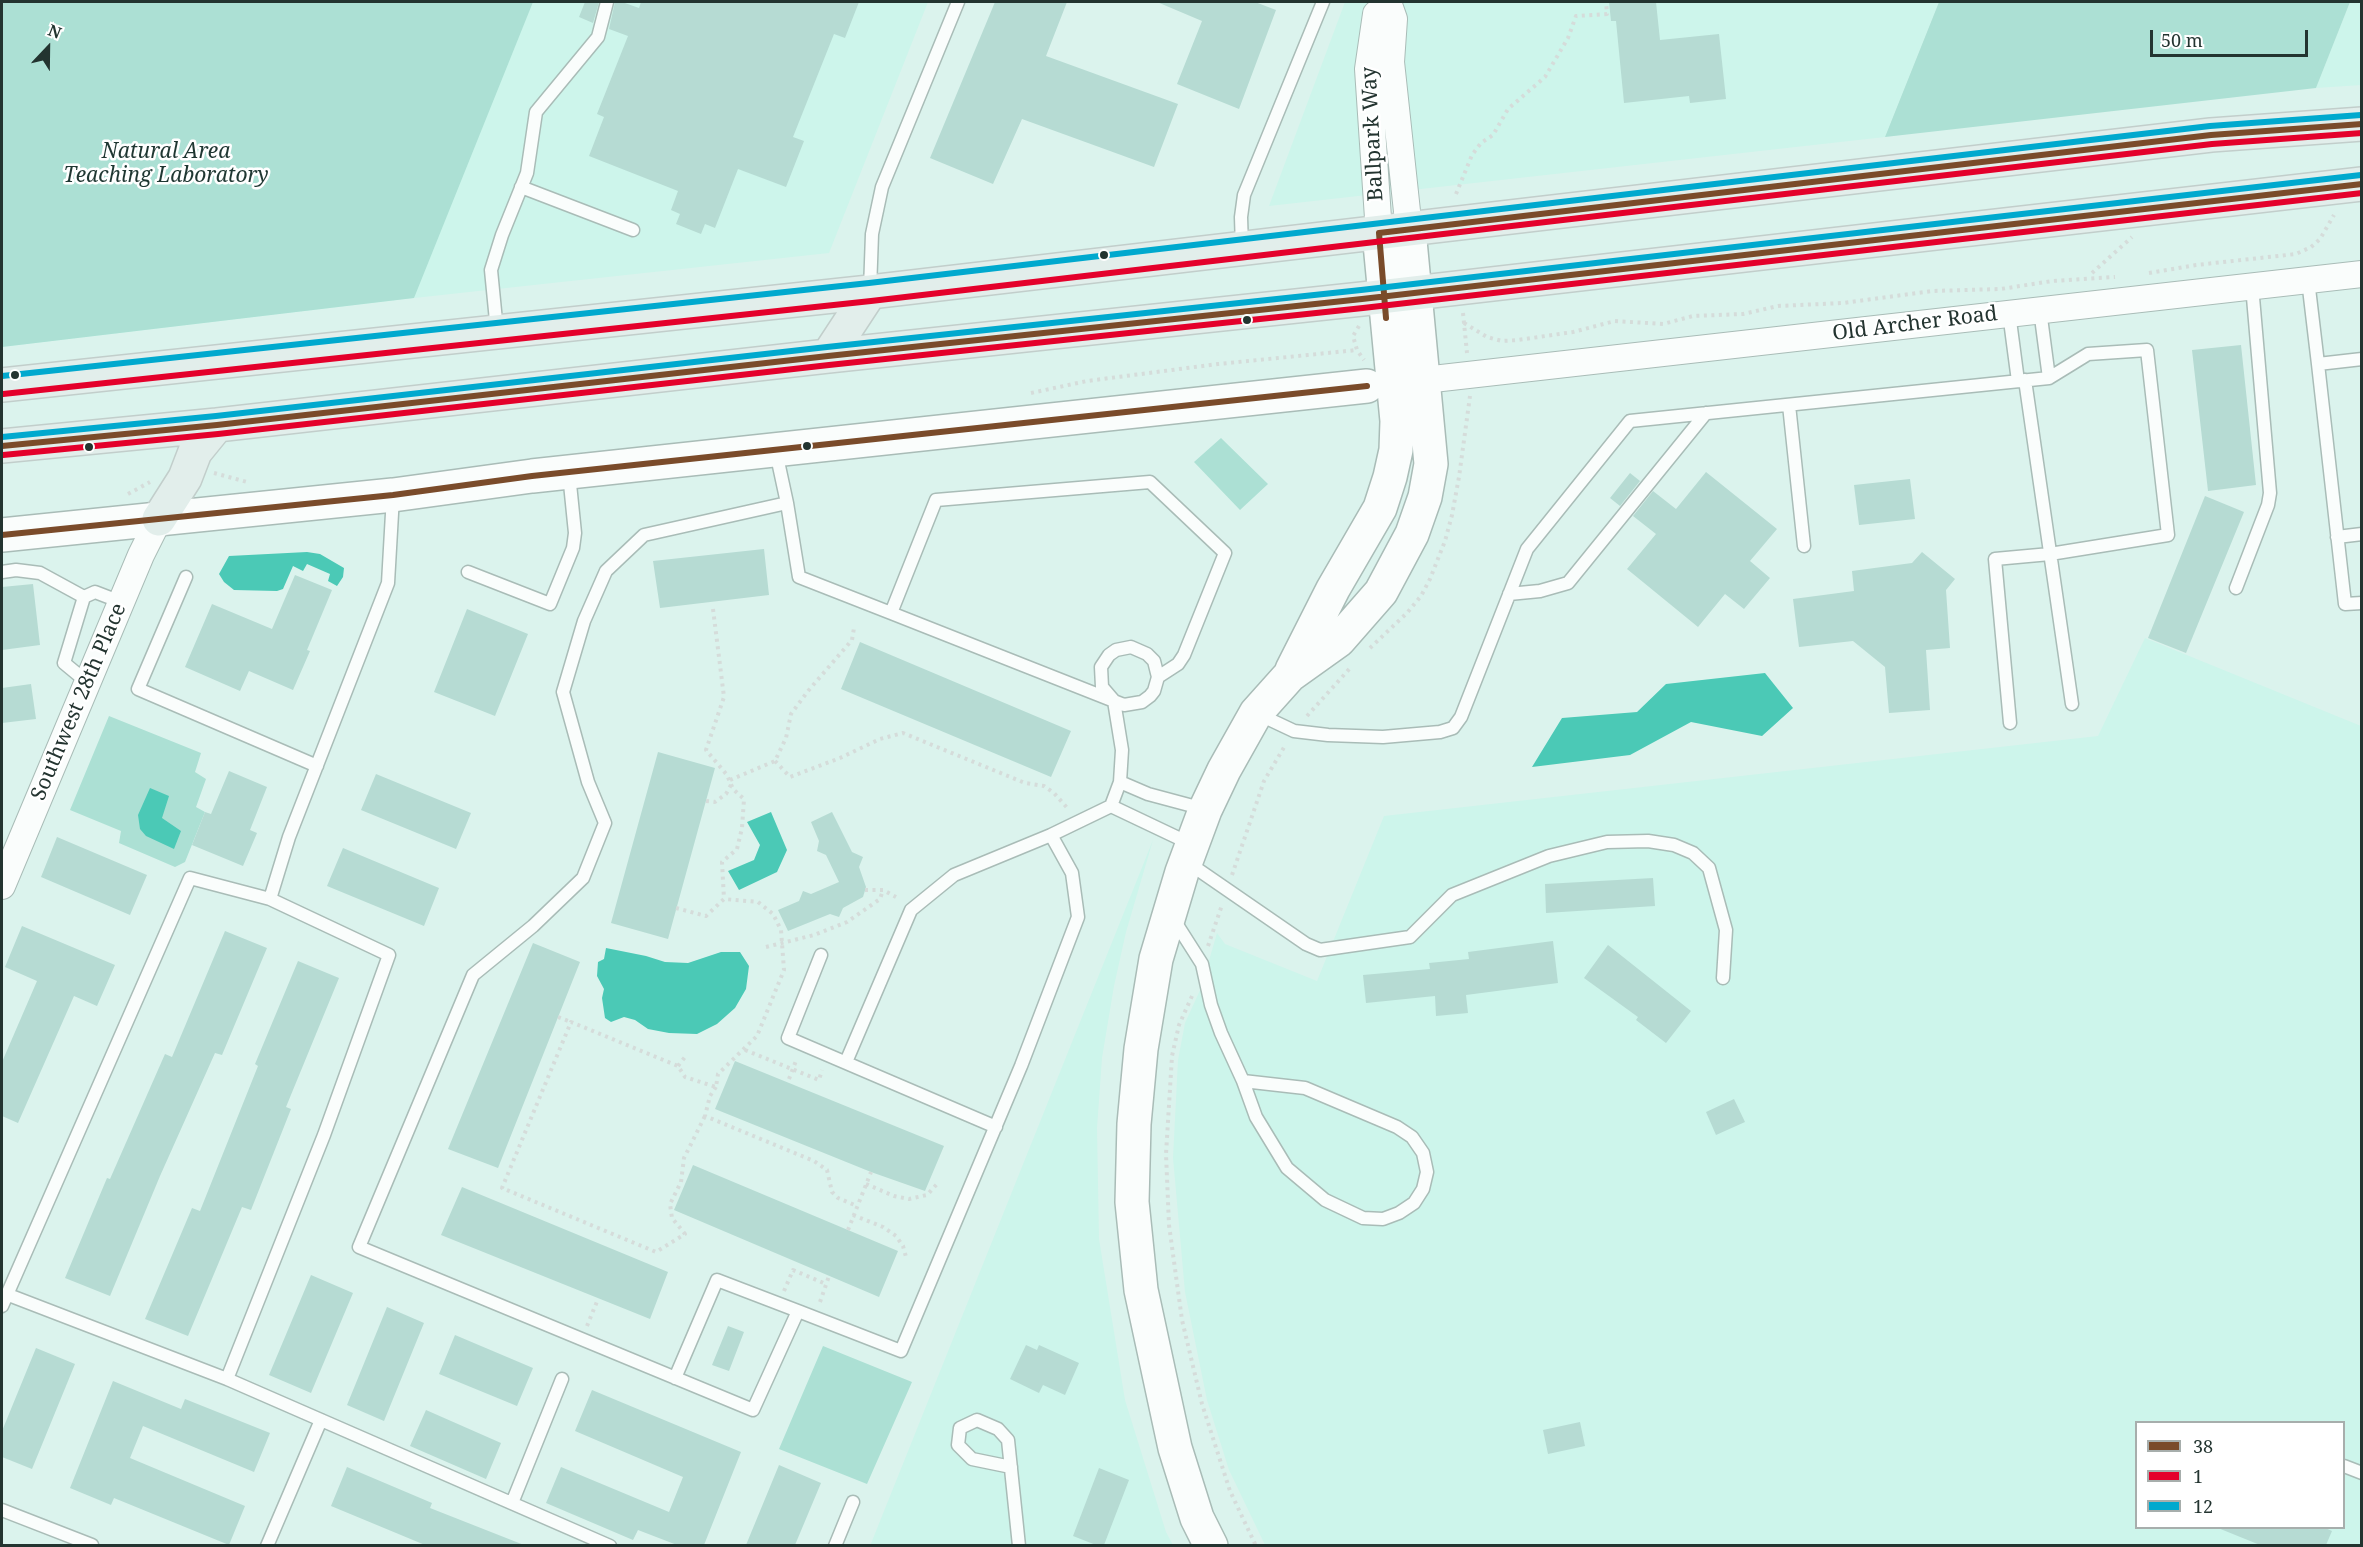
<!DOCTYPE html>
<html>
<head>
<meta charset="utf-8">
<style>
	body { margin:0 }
	#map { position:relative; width:2363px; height:1547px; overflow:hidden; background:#dbf3ed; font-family:"Noto Serif",serif }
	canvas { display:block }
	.frame { position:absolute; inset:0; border:3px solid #233430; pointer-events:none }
	.legend { position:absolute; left:2135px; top:1421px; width:210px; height:108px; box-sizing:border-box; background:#fff; border:2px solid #a7aeac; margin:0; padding:8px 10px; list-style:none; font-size:18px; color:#233430 }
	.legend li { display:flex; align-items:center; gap:12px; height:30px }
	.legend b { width:30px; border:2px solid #a7aeac }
	.north { position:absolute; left:18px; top:18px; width:60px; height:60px; -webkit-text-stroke:4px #fff; paint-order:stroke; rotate:22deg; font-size:16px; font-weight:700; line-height:24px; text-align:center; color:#233430 }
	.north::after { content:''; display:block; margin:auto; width:21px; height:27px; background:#233430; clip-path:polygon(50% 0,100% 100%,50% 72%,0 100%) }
	.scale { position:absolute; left:2150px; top:30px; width:158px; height:27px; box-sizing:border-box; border:3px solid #233430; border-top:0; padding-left:8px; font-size:18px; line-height:21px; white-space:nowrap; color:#233430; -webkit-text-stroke:4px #fff; paint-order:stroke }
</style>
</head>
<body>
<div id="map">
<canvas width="2363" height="1547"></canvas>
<div class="frame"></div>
<ul class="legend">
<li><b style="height:8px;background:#7a4b2a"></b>38</li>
<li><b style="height:8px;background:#e4002b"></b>1</li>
<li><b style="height:8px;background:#00a9ce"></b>12</li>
</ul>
<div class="north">N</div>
<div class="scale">50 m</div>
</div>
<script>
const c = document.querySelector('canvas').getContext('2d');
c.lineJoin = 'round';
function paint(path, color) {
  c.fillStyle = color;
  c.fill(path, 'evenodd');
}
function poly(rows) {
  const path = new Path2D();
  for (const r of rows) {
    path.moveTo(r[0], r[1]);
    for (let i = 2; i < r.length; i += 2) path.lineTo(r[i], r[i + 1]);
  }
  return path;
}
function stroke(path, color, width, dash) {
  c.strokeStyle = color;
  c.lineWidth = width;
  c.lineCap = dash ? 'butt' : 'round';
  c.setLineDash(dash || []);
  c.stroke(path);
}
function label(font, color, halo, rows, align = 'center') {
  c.font = font + ' "Noto Serif",serif';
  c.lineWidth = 5;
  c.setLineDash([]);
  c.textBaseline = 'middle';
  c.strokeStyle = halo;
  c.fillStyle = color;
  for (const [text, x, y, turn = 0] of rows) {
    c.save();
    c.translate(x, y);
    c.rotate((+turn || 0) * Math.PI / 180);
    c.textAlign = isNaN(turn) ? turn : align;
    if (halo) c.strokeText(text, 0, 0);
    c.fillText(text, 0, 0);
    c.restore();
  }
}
const built = poly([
	[2,2,928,2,829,253,414,298,2,347],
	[1345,2,1939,2,1885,137,1269,206],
	[2350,2,2361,2,2361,85,2316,88],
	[2145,638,2361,726,2361,1545,1265,1545,1229,1470,1207,1400,1185,1292,1173,1158,1178,1060,1185,1023,1201,988,1217,933,1225,944,1317,981,1384,816,2098,736],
	[2136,1422,2344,1422,2344,1528,2136,1528],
	[1153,840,1126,932,1114,986,1102,1058,1097,1128,1099,1239,1125,1400,1166,1532,1173,1545,870,1546]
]);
const green = poly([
	[2,2,533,2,414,298,2,347],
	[1939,2,2350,2,2316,88,1885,137],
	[1221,438,1268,484,1240,510,1194,462],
	[109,716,201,753,195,772,206,779,196,807,205,812,185,862,175,867,119,843,121,831,70,810],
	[823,1346,912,1382,867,1484,779,1449]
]);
const water = poly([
	[307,552,320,554,344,568,343,577,337,586,328,581,330,574,307,564,303,571,293,566,283,589,277,591,234,590,224,582,219,574,229,556],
	[1765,673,1793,708,1762,736,1691,722,1630,755,1532,767,1562,718,1637,712,1666,684],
	[150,788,169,796,162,818,181,831,174,849,146,836,140,829,138,815],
	[771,812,787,850,777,872,739,890,728,871,754,860,760,845,747,822],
	[606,948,646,956,665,962,688,963,721,952,740,952,749,966,746,989,735,1008,717,1024,697,1034,669,1033,648,1029,635,1020,624,1017,611,1022,605,1018,602,998,604,989,597,976,598,962,604,959]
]);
const building = poly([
	[585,2,599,2,593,23,579,17],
	[615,2,622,2,639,8,641,2,859,2,845,38,834,34,793,137,804,141,786,187,738,169,715,228,705,224,701,234,676,224,680,214,671,210,678,191,589,156,604,117,597,114,628,36,609,29],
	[995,2,1067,2,1046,56,1178,104,1154,167,1022,119,993,184,930,158],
	[1157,2,1255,2,1276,10,1239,109,1177,84,1202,21],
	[1609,2,1656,2,1660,40,1719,34,1726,99,1690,103,1689,96,1624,103,1616,21,1611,21],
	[2241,345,2256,485,2208,491,2192,350],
	[1706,472,1777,529,1750,561,1770,578,1744,609,1725,594,1698,627,1627,569,1656,534,1633,516,1653,491,1676,509],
	[1630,473,1640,481,1620,506,1610,498],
	[1910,479,1915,519,1859,525,1854,485],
	[2205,496,2244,512,2186,653,2148,638],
	[764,549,769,595,660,608,653,561],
	[1922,552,1955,579,1946,590,1950,648,1926,650,1930,710,1889,713,1885,667,1853,641,1799,647,1793,599,1854,591,1852,571,1912,563],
	[295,575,332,590,307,650,310,651,293,690,249,671,240,691,185,667,212,604,272,629],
	[33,584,40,645,2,650,2,587],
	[467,609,528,634,495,716,434,692],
	[860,642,1071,731,1051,777,841,689],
	[31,684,36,719,2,723,2,688],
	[658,752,715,768,668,939,611,923],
	[229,771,267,787,250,830,257,833,243,866,192,845,205,812,211,814],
	[376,774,471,813,456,849,361,810],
	[832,812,852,852,863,857,859,867,866,887,863,897,843,908,839,917,830,914,788,931,778,910,799,901,803,891,811,894,839,882,826,855,817,851,819,841,811,822],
	[57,837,147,875,130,915,41,877],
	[343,848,439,888,424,926,327,886],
	[1653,878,1655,906,1546,913,1545,884],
	[22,926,115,965,97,1006,74,996,18,1123,2,1116,2,1062,37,981,5,967],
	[225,931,267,948,222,1055,215,1053,160,1176,110,1296,65,1278,107,1178,110,1179,165,1054,172,1057],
	[1553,941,1558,983,1466,995,1468,1013,1436,1016,1435,996,1366,1003,1363,975,1430,969,1429,963,1469,959,1468,952],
	[533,943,580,962,498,1168,448,1149],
	[1608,945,1691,1011,1666,1043,1636,1020,1638,1017,1584,978],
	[298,961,339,978,286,1107,291,1109,251,1210,242,1207,188,1336,145,1319,192,1208,200,1211,258,1066,255,1064],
	[735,1061,944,1146,925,1191,871,1172,715,1109],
	[1734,1099,1745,1122,1716,1135,1706,1112],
	[693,1165,898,1251,879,1297,674,1210],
	[462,1187,668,1272,650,1319,441,1235],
	[311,1275,353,1293,311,1393,269,1375],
	[387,1307,424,1323,384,1421,347,1405],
	[728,1326,744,1332,729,1371,712,1365],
	[455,1335,533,1368,517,1406,439,1374],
	[1026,1345,1037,1350,1039,1345,1079,1363,1065,1395,1043,1385,1039,1393,1010,1379],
	[36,1348,75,1364,32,1469,2,1457,2,1431],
	[113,1381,181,1409,185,1399,270,1433,254,1472,143,1426,130,1458,245,1506,229,1545,114,1498,111,1505,70,1488],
	[592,1390,741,1452,704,1545,677,1545,638,1530,633,1540,546,1503,561,1467,669,1512,683,1477,575,1431],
	[426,1410,501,1443,486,1479,410,1446],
	[1580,1422,1585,1446,1548,1454,1543,1430],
	[779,1465,821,1483,795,1545,746,1545],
	[347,1467,432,1503,430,1508,524,1545,425,1545,331,1506],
	[1099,1468,1129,1480,1104,1545,1096,1545,1073,1536],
	[2323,1527,2332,1531,2326,1545,2260,1545,2218,1528]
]);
const path = poly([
	[1456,194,1472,155,1481,143,1493,135,1508,109,1545,77,1568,38,1576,16,1607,14,1606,2],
	[2092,273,2132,237],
	[2149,273,2196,265,2296,254,2311,247,2320,239,2334,215],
	[1463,313,1467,353],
	[1464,323,1487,337,1502,341,1518,340,1573,332,1615,321,1663,324,1693,316,1743,314,1778,306,1843,303,1932,291,2001,289,2052,281,2115,277],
	[1359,326,1353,336,1357,350,1364,360],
	[1031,393,1087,381,1218,364,1357,350],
	[214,473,247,482],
	[128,494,150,482],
	[713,609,724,697,706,750,727,775,733,789,744,799,742,828,737,849,722,862,724,899],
	[1370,648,1407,613,1421,596,1430,579,1445,541,1452,515,1459,477,1470,396],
	[1307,716,1352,666],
	[775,761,790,777,840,758,880,739,903,733,1025,783,1044,786,1054,793,1069,810],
	[730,780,775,761,786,738,791,714,808,691,852,640,854,628],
	[706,801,715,802,726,794,731,785],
	[1232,875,1264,781,1286,744],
	[865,890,883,890,896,897],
	[676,908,706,916,724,899,758,902,773,914,781,930,784,970,757,1036,718,1074,716,1087,685,1077,678,1066,571,1022,502,1188,656,1252,685,1234,672,1218,670,1204,681,1182,684,1158,705,1116],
	[1208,946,1222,905],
	[766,947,814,935,847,922,880,899,883,890],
	[1192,996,1179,1025,1172,1056,1166,1154,1169,1225,1182,1320,1202,1404,1230,1491,1256,1546],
	[558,1017,571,1022],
	[745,1050,819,1080,822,1070],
	[678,1066,685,1057],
	[789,1079,797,1058],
	[716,1087,710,1096,705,1116,814,1161,827,1170,832,1192,838,1198,857,1206],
	[866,1184,894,1196,909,1199,927,1195,937,1184],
	[853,1215,883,1227,896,1236,903,1246,906,1257],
	[848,1230,871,1172],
	[784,1291,793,1270,826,1284],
	[820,1302,829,1276],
	[587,1326,598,1299]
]);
const lane = poly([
	[521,187,633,230],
	[1242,248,1241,217,1244,195,1323,2],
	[2308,280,2318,364,2362,359],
	[870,290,872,234,882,187,958,2],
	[2040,310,2049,378],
	[2009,313,2018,381],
	[497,331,491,270,502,235,527,173,536,112,598,37,607,2],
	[2318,364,2345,604,2362,603],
	[2025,380,2072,704],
	[1789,405,1804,546],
	[776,452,787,503],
	[2337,537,2362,534],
	[2,572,16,570,40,573,84,597],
	[468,572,550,604,573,548,575,533,569,474],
	[186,577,138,689,317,766],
	[2236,588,2268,505,2270,493,2252,286],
	[1509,594,1540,591,1568,583,1706,413],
	[891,613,936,500,1150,482,1225,553,1184,655,1178,664,1158,677,1154,691,1150,696,1142,702,1124,705,1114,701,891,613,799,577,787,503,644,535,606,571,584,621,563,692,588,782,605,823,583,878,533,926,473,975,359,1247,753,1410,798,1311,901,1351,1021,1066,1078,917,1072,873,1051,835,1111,806,1120,782,1122,750,1114,701,1102,687,1101,667,1109,655,1116,650,1131,647,1147,654,1154,661,1158,677],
	[87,682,64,663,84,597,95,592,121,602],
	[1258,714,1294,731,1328,735,1383,737,1440,732,1453,728,1461,717,1527,549,1630,421,2049,378,2088,354,2147,350,2168,535,2050,554,1995,559,2010,723],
	[1120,782,1148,794,1204,809],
	[1111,806,1191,844],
	[1187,862,1306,944,1320,950,1410,937,1452,895,1549,856,1607,842,1648,841,1674,845,1693,853,1709,868,1726,930,1723,978],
	[270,899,289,837,388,583,393,496],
	[1174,920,1202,964,1211,1005,1221,1033,1243,1081,1305,1088,1397,1127,1412,1137,1423,1153,1427,1172,1423,1189,1414,1203,1399,1213,1383,1219,1363,1218,1325,1200,1287,1168,1256,1117,1243,1081],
	[821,955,788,1038,996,1127],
	[846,1062,911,910,954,875,1051,835],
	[6,1294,227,1379,610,1546],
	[2,1306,190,878,270,899,389,955,324,1135,227,1379],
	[675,1378,717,1280,798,1311],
	[2344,1466,2362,1473],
	[1011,1467,972,1459,958,1445,960,1428,977,1420,998,1429,1008,1440,1019,1546],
	[512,1503,562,1379],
	[2,1510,92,1545],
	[267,1546,321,1420],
	[835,1546,853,1502]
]);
const street = poly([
	[1388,2,1394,19,1391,62,1409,230],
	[1379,233,1368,69,1376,14,1388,5],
	[1424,380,2362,274],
	[2,886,141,555,159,519]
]);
const secondary = poly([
	[2,535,393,495,532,476,1367,386],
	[1292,670,1333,589,1380,508,1390,477,1396,450,1397,421,1379,233],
	[1211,1546,1197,1518,1175,1448,1141,1290,1132,1202,1134,1124,1141,1049,1156,959,1182,872,1205,810,1224,770,1256,713,1290,675,1339,640,1381,592,1412,534,1425,497,1431,464,1409,230]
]);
const primary = poly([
	[828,356,870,292],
	[2,385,870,292,2211,135,2362,124],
	[2,446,217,425,828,356,1362,299,2362,184],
	[159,519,185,478,195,452,217,425]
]);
const bus1 = poly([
	[1386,318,1379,233,2211,135,2362,124],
	[2,446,217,425,828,356,1362,299,2362,184],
	[2,535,393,495,532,476,1367,386]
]);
const bus2 = poly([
	[3,394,871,301,2212,144,2362,133],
	[3,455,218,434,829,365,1363,308,2362,193]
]);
const bus3 = poly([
	[2,376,869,283,2210,126,2361,115],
	[2,437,216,416,827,347,1361,290,2361,175]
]);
const markers = [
	[1104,255,5,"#233430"],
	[1247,320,5,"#233430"],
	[15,375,5,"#233430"],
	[807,446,5,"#233430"],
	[89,447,5,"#233430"]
];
const streetNames = [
	["Ballpark Way",1373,134,-93],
	["Old Archer Road",1915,324,-7],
	["Southwest 28th Place",79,702,-67]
];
const parkNames = [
	["Natural Area",166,152],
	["Teaching Laboratory",166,176]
];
paint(built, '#cdf5eb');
paint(green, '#ace0d4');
paint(water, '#4bc9b6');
paint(building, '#b6dbd3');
stroke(lane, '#a9bcb7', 15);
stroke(street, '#a9bcb7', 28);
stroke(secondary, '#a9bcb7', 36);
stroke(primary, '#c2cecb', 36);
stroke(path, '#d5dcda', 4, [3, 4.5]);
stroke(lane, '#fafdfc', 12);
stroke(street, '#fafdfc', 26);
stroke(secondary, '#fafdfc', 33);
stroke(primary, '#e2eeeb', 33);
stroke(bus1, '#7a4b2a', 6);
stroke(bus2, '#e4002b', 6);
stroke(bus3, '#00a9ce', 6);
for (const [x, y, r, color] of markers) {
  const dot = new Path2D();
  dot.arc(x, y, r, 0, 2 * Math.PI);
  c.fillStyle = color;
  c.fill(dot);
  stroke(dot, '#fff', 2);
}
label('21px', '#233430', '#fff', streetNames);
label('italic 21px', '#1f3732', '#fff', parkNames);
</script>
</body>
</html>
